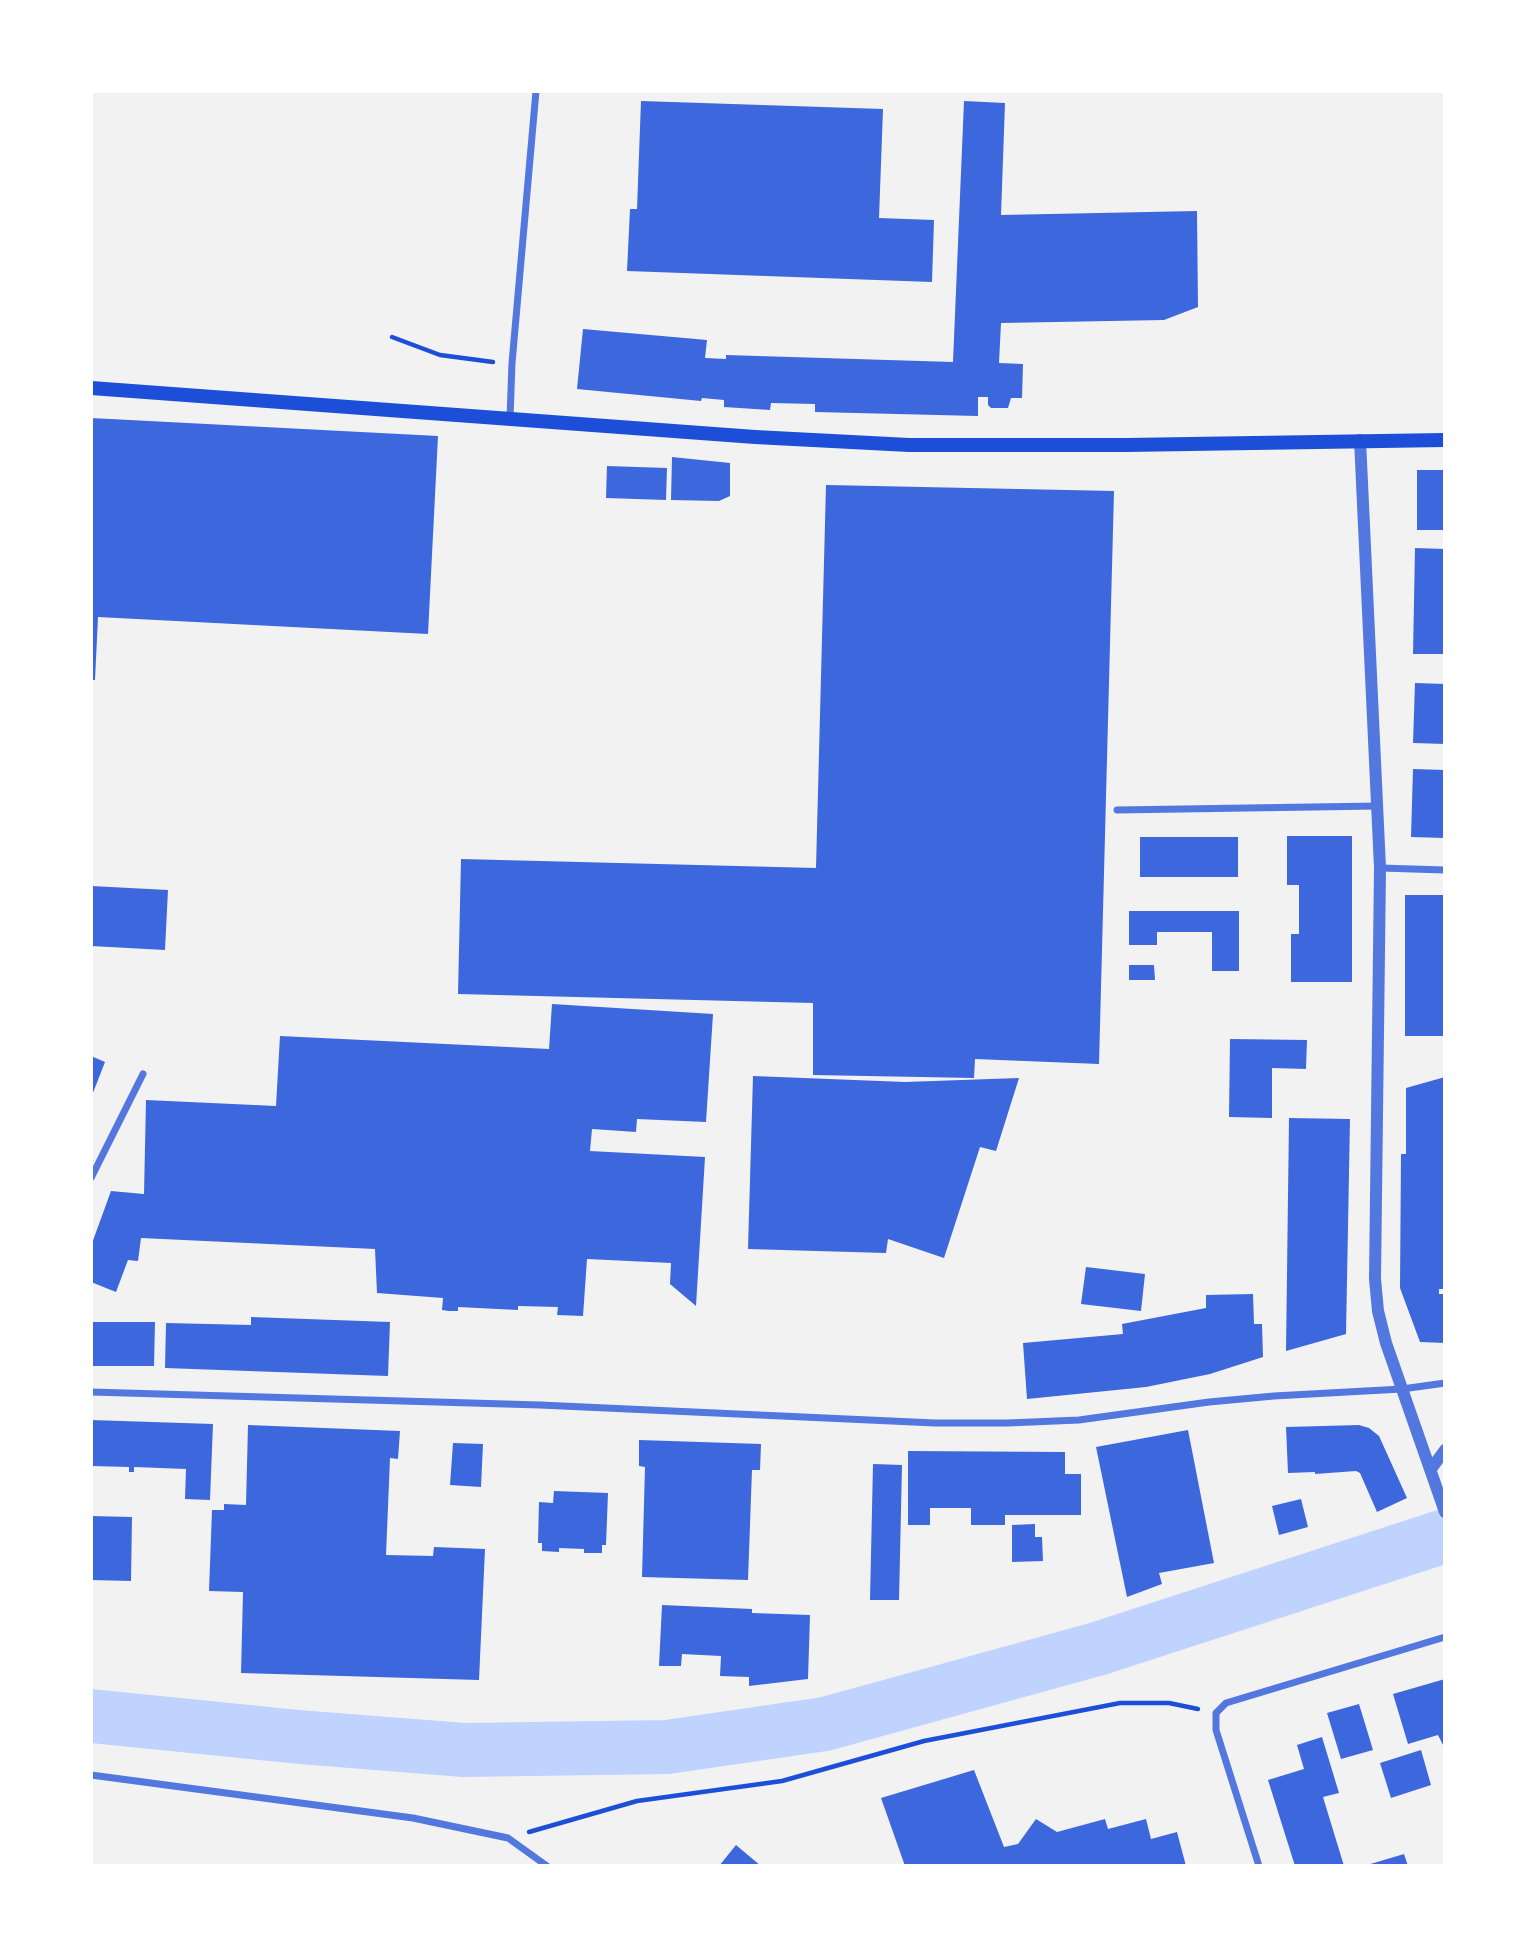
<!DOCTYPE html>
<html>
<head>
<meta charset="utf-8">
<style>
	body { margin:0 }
	#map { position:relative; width:1536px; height:1957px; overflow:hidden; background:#f2f2f2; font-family:Arial,sans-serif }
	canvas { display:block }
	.frame { position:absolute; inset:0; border:93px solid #fff; pointer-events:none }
</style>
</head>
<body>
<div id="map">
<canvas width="1536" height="1957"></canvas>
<div class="frame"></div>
</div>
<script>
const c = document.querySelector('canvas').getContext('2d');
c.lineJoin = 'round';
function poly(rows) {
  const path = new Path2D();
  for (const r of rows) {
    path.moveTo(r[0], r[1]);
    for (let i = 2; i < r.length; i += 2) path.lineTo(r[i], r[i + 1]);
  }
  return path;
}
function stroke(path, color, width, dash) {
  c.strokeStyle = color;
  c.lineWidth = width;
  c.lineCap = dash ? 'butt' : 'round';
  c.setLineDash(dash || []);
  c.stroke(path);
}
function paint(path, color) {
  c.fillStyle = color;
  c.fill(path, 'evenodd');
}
const river = poly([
	[91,1716,299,1737,464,1750,667,1747,825,1724,1097,1649,1445,1536]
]);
const building = poly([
	[641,101,883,109,879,218,934,220,932,282,627,271,630,209,637,209],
	[964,101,1005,103,1001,215,1197,211,1198,307,1164,320,1001,323,999,363,1023,364,1022,398,1011,398,1008,408,991,408,988,405,988,397,978,397,978,416,815,412,815,404,771,403,770,410,724,407,724,400,702,398,701,401,577,389,583,329,707,340,705,358,726,359,726,355,953,362],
	[91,418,438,436,428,634,98,617,95,680,91,680],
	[672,457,730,463,730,496,719,501,671,500],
	[607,466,667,468,666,500,606,498],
	[1417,470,1445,470,1445,530,1417,530],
	[826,485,1114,491,1099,1064,975,1059,974,1078,813,1075,813,1003,458,994,461,859,816,868],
	[1415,548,1445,549,1445,654,1413,654],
	[1415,683,1445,684,1445,744,1413,743],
	[1413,769,1445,770,1445,838,1411,837],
	[1287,836,1352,836,1352,982,1291,982,1291,934,1299,934,1299,885,1287,885],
	[1140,837,1238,837,1238,877,1140,877],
	[91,886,168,890,165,950,91,946],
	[1405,895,1445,895,1445,1036,1405,1036],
	[1129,911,1239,911,1239,971,1212,971,1212,932,1157,932,1157,945,1129,945],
	[1129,965,1154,965,1155,980,1129,980],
	[552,1004,713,1014,706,1122,637,1119,636,1132,592,1129,590,1151,705,1157,696,1306,670,1284,671,1263,587,1259,583,1316,557,1315,558,1307,518,1306,518,1310,458,1307,458,1311,449,1311,442,1310,443,1298,377,1293,375,1249,141,1238,138,1261,128,1260,116,1292,91,1282,91,1246,111,1191,144,1194,146,1100,276,1106,280,1036,549,1049],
	[1230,1039,1307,1040,1306,1069,1272,1068,1272,1118,1229,1117],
	[91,1056,105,1062,91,1098],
	[753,1076,905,1082,1019,1078,996,1151,980,1147,944,1258,888,1239,886,1253,748,1249],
	[1445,1077,1445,1289,1439,1289,1439,1294,1445,1294,1445,1343,1420,1342,1400,1288,1401,1154,1406,1154,1406,1088],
	[1289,1118,1350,1119,1346,1334,1286,1351],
	[1086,1267,1145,1274,1141,1311,1081,1304],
	[1253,1294,1254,1324,1262,1324,1263,1357,1210,1374,1146,1387,1027,1399,1023,1343,1123,1334,1122,1324,1206,1308,1206,1295],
	[251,1317,390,1322,388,1376,165,1368,166,1323,251,1325],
	[91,1322,155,1322,154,1366,91,1366],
	[91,1420,213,1424,210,1500,185,1499,186,1469,134,1467,134,1472,129,1472,129,1467,91,1466],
	[248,1425,400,1431,398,1459,390,1458,386,1555,433,1556,434,1547,485,1549,479,1680,241,1673,243,1592,209,1591,212,1510,224,1510,224,1504,246,1505],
	[1359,1425,1369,1428,1379,1436,1407,1498,1377,1512,1360,1473,1356,1471,1315,1474,1315,1472,1288,1473,1286,1427],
	[1188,1430,1214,1563,1159,1573,1162,1584,1127,1597,1096,1447],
	[639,1440,761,1444,760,1470,752,1470,748,1580,642,1577,645,1467,639,1466],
	[453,1443,483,1444,481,1487,450,1485],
	[908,1451,1065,1452,1065,1474,1081,1474,1081,1515,1005,1515,1005,1525,971,1525,971,1508,930,1508,930,1525,908,1525],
	[873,1464,902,1465,899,1600,870,1600],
	[554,1491,608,1493,606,1545,602,1545,602,1553,584,1553,584,1549,559,1548,559,1552,542,1551,542,1543,538,1543,539,1502,553,1503],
	[1301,1499,1308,1527,1279,1535,1272,1506],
	[91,1516,132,1517,131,1581,91,1580],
	[1035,1524,1035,1537,1042,1537,1043,1561,1012,1562,1012,1525],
	[662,1605,752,1609,752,1613,810,1615,808,1679,749,1686,749,1677,720,1676,721,1656,682,1654,681,1666,659,1666],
	[1445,1679,1445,1749,1438,1735,1408,1744,1393,1694],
	[1359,1704,1373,1750,1341,1759,1327,1713],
	[1322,1737,1339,1793,1323,1797,1344,1866,1295,1866,1268,1780,1304,1769,1297,1745],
	[1421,1750,1431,1785,1391,1798,1380,1763],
	[974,1770,1004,1847,1018,1844,1036,1819,1057,1832,1105,1819,1108,1829,1146,1819,1151,1839,1177,1832,1186,1866,905,1866,881,1798],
	[736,1845,761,1866,719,1866],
	[1404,1854,1408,1866,1367,1866,1367,1865]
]);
const path = poly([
	[392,337,440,355,493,362],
	[529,1832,637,1801,782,1781,924,1741,1120,1703,1169,1703,1198,1709]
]);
const minor = poly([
	[510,418,512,363,536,91],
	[1117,810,1378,806],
	[1380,868,1445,870],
	[91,1178,143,1074],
	[91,1392,540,1405,935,1423,1008,1423,1079,1420,1209,1402,1274,1396,1402,1389,1445,1383],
	[91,1775,413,1818,508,1838,547,1866],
	[1259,1866,1216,1730,1216,1713,1226,1703,1445,1637]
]);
const tertiary = poly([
	[1360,440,1380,868,1375,1279,1378,1311,1386,1343,1445,1512],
	[1431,1469,1445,1450]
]);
const secondary = poly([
	[91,388,755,437,909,445,1126,445,1445,440]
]);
stroke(river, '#bfd3fe', 54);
paint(building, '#3d67dc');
stroke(path, '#1d4ed8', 4.5);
stroke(minor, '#5277de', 7);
stroke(tertiary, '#5277de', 12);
stroke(secondary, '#1d4ed8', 14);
</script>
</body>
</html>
